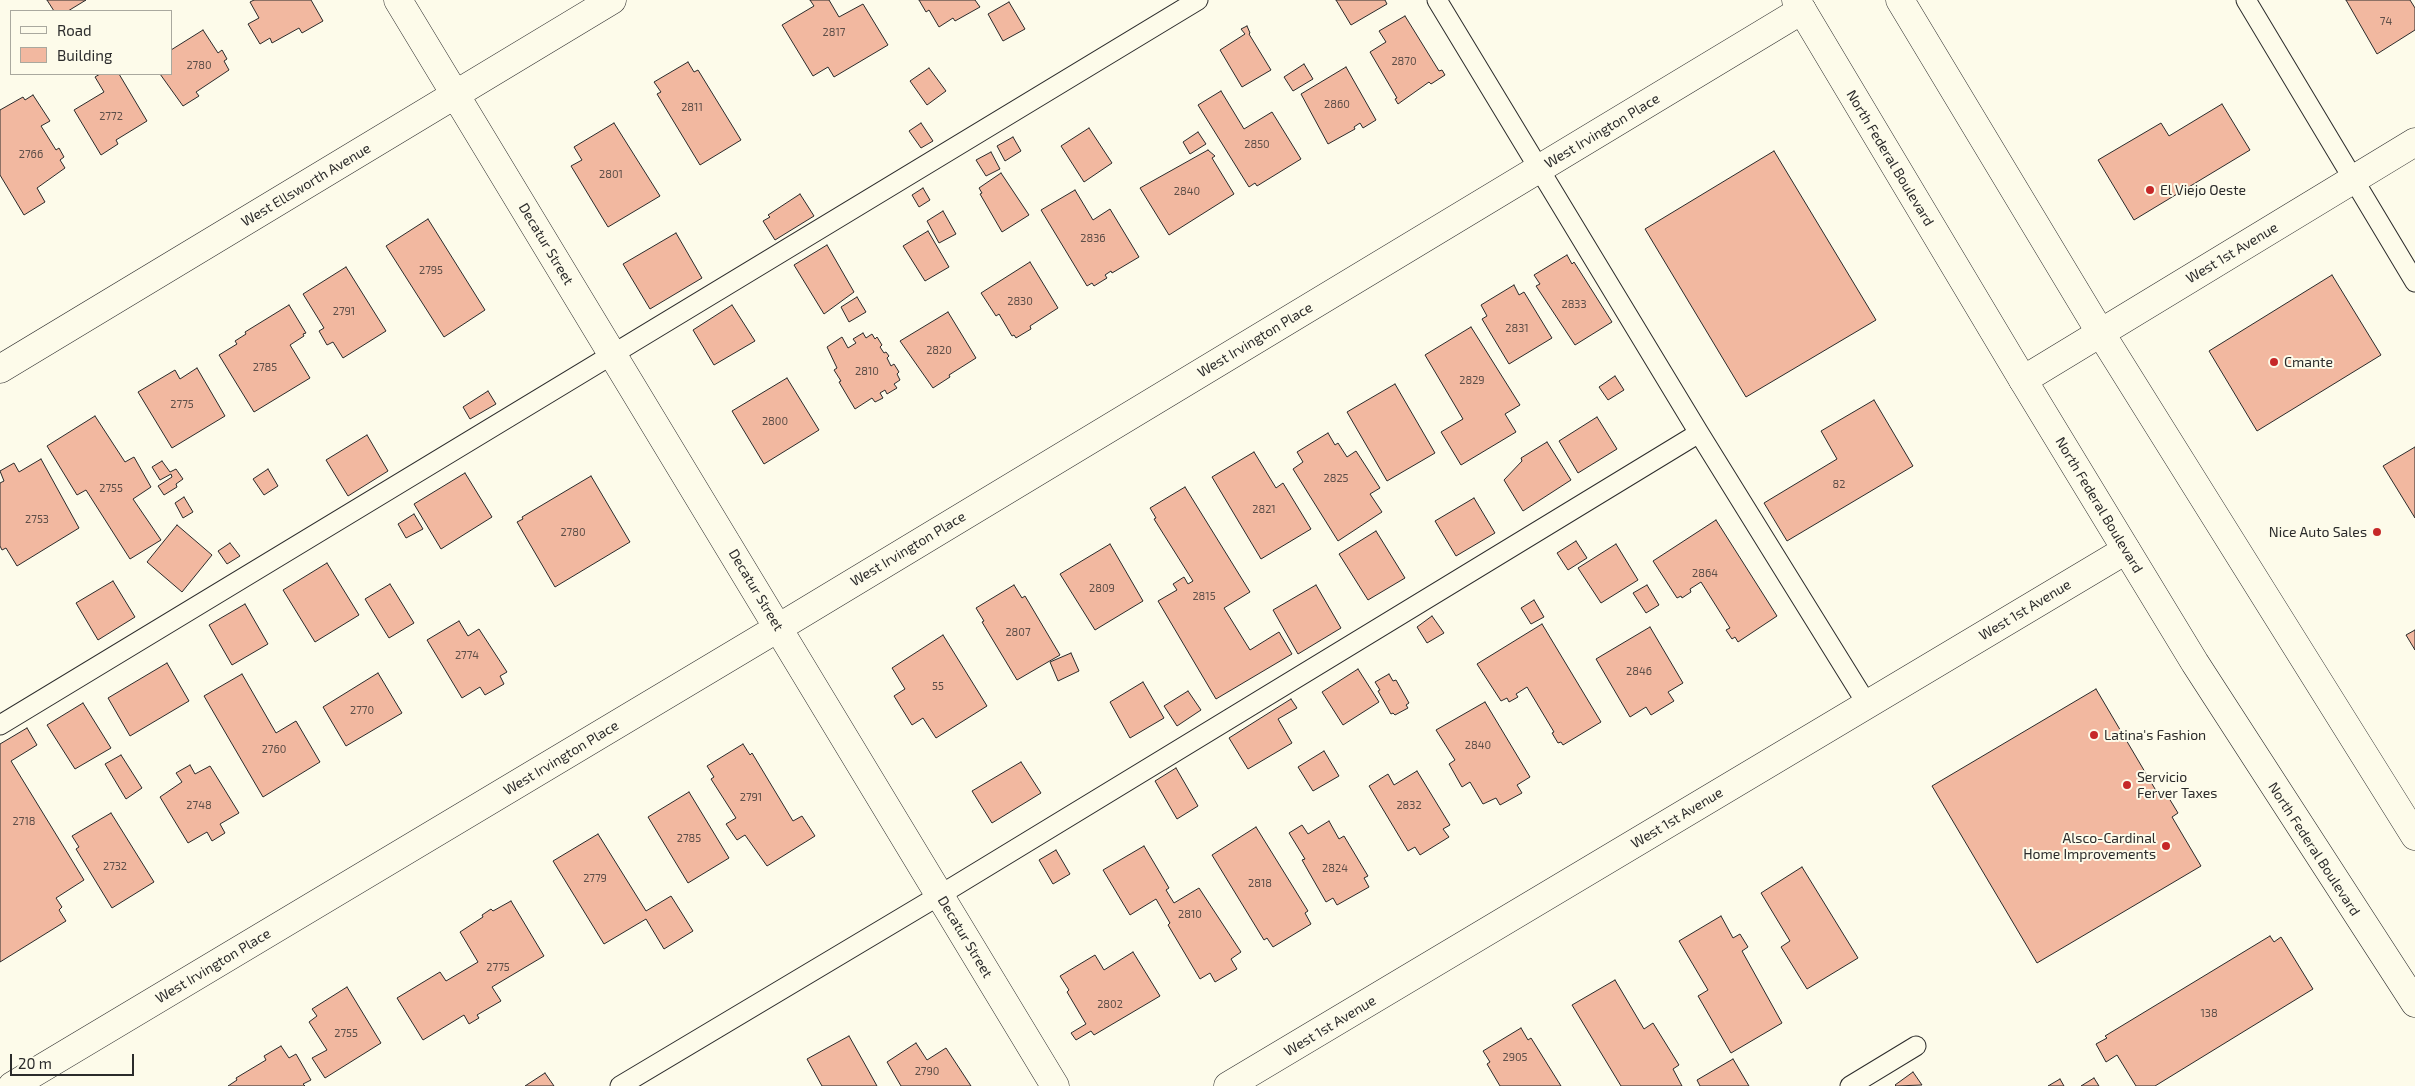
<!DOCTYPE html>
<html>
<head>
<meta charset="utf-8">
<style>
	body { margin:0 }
	#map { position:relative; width:2415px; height:1086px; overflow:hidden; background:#fdfbea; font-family:"Exo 2",sans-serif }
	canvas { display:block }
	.legend { position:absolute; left:10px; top:10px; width:162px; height:65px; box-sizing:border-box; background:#fdfbea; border:1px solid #a9a89e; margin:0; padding:6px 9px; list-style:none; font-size:15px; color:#2b2b2b }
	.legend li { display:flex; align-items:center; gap:10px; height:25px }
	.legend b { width:25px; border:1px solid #a9a89e }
	.scale { position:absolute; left:10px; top:1054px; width:124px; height:22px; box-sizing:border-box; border:2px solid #2b2b2b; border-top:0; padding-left:6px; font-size:15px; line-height:18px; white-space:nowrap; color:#2b2b2b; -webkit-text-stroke:4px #fdfbea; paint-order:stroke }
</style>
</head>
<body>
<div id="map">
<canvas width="2415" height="1086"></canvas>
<ul class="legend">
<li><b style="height:6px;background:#fdfbea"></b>Road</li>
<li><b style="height:14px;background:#f2b8a0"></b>Building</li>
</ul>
<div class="scale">20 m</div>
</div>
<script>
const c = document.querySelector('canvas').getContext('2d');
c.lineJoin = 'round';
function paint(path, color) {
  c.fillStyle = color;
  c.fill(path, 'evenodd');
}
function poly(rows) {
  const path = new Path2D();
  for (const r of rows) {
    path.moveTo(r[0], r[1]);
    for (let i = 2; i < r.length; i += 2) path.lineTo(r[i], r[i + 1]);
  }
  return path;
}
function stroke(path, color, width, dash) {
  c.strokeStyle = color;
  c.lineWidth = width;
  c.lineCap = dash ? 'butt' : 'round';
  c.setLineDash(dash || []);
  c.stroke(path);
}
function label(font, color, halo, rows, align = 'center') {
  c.font = font + ' "Exo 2",sans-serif';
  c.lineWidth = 4;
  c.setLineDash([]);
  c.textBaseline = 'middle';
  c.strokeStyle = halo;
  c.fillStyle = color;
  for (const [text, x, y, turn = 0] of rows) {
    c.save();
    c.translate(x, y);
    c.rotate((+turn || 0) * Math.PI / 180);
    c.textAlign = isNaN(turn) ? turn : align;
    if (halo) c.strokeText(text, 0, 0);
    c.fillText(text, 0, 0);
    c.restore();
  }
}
const building = poly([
	[47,0,86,0,68,11,54,11,47,0],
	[254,0,311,0,323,21,302,33,299,28,272,43,270,38,260,44,248,24,259,18,250,2,254,0],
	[810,0,829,0,839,17,863,4,888,45,834,77,828,67,813,76,782,25,814,6,810,0],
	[919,0,975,0,980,7,955,21,953,18,939,27,929,10,926,12,919,0],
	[1336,0,1385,0,1387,4,1351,25,1336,0],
	[2346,0,2410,0,2415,8,2415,30,2377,54,2346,0],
	[1009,2,1025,29,1003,41,988,14,1009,2],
	[1405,16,1439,71,1442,70,1445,75,1431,84,1429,82,1398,104,1395,99,1397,98,1370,52,1386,42,1379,31,1405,16],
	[1247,26,1250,33,1249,34,1271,70,1242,87,1220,50,1245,34,1241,29,1247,26],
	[203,30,218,53,222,50,227,59,224,61,229,70,196,92,199,96,183,106,160,74,171,74,171,50,203,30],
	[688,62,694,72,698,70,741,140,700,165,657,94,661,92,654,82,688,62],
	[1304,64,1313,79,1293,91,1284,77,1304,64],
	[1346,67,1376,120,1363,128,1360,123,1354,127,1355,129,1328,144,1301,94,1346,67],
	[929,68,946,91,927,105,910,81,929,68],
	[100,74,119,74,147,121,116,140,118,144,101,155,74,110,104,92,95,77,100,74],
	[1221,91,1244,129,1272,112,1301,159,1257,186,1255,183,1249,187,1198,105,1221,91],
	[33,95,50,121,41,126,56,150,59,148,64,157,60,160,65,168,37,188,45,202,24,215,0,175,0,110,23,97,25,100,33,95],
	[2222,104,2250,150,2134,220,2098,160,2161,123,2169,136,2222,104],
	[614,123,660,196,608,227,571,166,582,160,574,147,614,123],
	[921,123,933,141,921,148,909,131,921,123],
	[1089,128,1112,163,1084,182,1061,146,1089,128],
	[1198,132,1206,144,1190,154,1183,142,1198,132],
	[1013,137,1021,151,1005,161,997,146,1013,137],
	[1208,150,1215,156,1212,158,1234,194,1169,235,1140,188,1208,150],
	[1774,151,1876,320,1746,397,1645,229,1774,151],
	[991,152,1000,169,986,176,976,160,991,152],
	[1001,173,1029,215,1002,232,980,194,982,193,979,188,1001,173],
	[923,188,930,200,919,207,912,195,923,188],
	[1075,190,1093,220,1110,209,1139,257,1112,273,1111,271,1105,275,1107,278,1094,286,1092,283,1087,286,1041,210,1075,190],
	[800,194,814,216,775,240,763,221,770,217,768,215,800,194],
	[943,211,956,234,939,243,927,221,943,211],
	[428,219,485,310,444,337,386,246,428,219],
	[928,231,949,267,925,281,903,246,928,231],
	[676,233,702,278,650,309,623,264,676,233],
	[827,245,854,292,824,314,794,265,827,245],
	[1567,255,1572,264,1574,262,1612,322,1575,345,1536,286,1540,284,1534,275,1567,255],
	[1030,262,1058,308,1030,326,1031,329,1016,338,1014,335,1012,336,999,314,996,316,981,293,1030,262],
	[346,267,386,331,343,358,333,342,327,345,319,331,324,328,303,294,346,267],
	[2332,275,2381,355,2257,431,2209,351,2332,275],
	[1514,285,1519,295,1524,292,1552,338,1509,364,1482,319,1487,316,1481,305,1514,285],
	[857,297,866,312,849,322,841,307,857,297],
	[289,305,306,333,303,334,304,336,290,345,310,378,254,412,219,355,237,344,235,341,246,334,245,332,289,305],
	[732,305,755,341,714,365,693,330,732,305],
	[948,312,976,358,949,375,950,377,933,388,900,341,948,312],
	[1471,327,1520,405,1505,414,1516,432,1461,465,1441,432,1463,419,1425,355,1471,327],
	[863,333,866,338,872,334,875,339,877,337,882,345,880,347,884,353,886,352,889,356,887,358,891,366,894,364,899,372,897,374,900,380,894,384,897,388,887,394,885,390,880,393,883,398,875,402,872,398,855,409,839,382,841,381,834,370,837,368,827,347,842,337,848,348,856,343,853,339,863,333],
	[197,368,225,416,172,448,138,392,175,370,180,379,197,368],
	[1615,376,1624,390,1608,400,1599,387,1615,376],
	[787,378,819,430,764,464,732,411,787,378],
	[1395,384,1435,453,1387,481,1347,412,1395,384],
	[488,391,496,404,470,419,463,407,488,391],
	[1874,400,1913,466,1787,541,1764,503,1837,459,1821,431,1874,400],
	[95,416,125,462,134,457,151,487,133,499,161,540,130,559,86,490,77,495,47,446,95,416],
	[1597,417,1617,449,1578,473,1559,441,1597,417],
	[1328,433,1335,445,1338,443,1347,457,1356,451,1380,488,1370,494,1382,512,1338,541,1293,469,1303,462,1297,452,1328,433],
	[367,435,388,471,348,496,326,460,367,435],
	[1547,442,1571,480,1523,511,1504,480,1522,461,1521,458,1547,442],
	[2415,447,2415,518,2383,466,2415,447],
	[1254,452,1276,488,1283,483,1311,529,1261,559,1212,477,1254,452],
	[41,459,79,528,17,566,6,548,2,550,0,546,0,483,4,481,0,471,14,463,19,472,41,459],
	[162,461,170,472,176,469,183,479,176,484,177,487,164,495,158,486,172,477,171,474,160,480,152,467,162,461],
	[268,469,278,486,264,495,253,479,268,469],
	[465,473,492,517,441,549,414,504,465,473],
	[591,476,630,542,555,587,517,522,523,519,522,517,591,476],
	[1185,487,1250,592,1224,608,1250,650,1279,632,1292,654,1216,699,1158,601,1177,590,1173,584,1184,577,1188,584,1193,581,1154,519,1156,518,1150,508,1185,487],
	[184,497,193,512,183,518,175,503,184,497],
	[1474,498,1495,533,1456,556,1435,521,1474,498],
	[414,514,423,529,406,538,398,524,414,514],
	[1716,520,1777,616,1738,642,1735,637,1732,639,1726,630,1730,628,1701,582,1690,589,1691,592,1682,598,1681,596,1677,598,1653,561,1716,520],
	[177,525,212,555,182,592,147,562,177,525],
	[1376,531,1405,578,1368,600,1339,554,1376,531],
	[1576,541,1587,558,1568,570,1557,553,1576,541],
	[230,543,240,556,227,564,218,551,230,543],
	[1110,544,1143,601,1095,630,1060,574,1110,544],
	[1616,544,1638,580,1601,603,1578,568,1616,544],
	[327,563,359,615,315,642,283,590,327,563],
	[113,581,135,617,98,640,76,603,113,581],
	[390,584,414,623,389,638,365,599,390,584],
	[1014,585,1022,598,1025,596,1060,655,1017,680,982,622,984,621,976,608,1014,585],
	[1316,585,1341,628,1298,654,1273,610,1316,585],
	[1647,585,1659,605,1646,613,1633,593,1647,585],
	[1534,600,1544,617,1531,624,1521,608,1534,600],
	[245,604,268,644,232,665,209,625,245,604],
	[1432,616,1444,633,1427,643,1417,627,1432,616],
	[459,621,468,636,479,629,507,672,500,676,504,684,485,695,480,687,462,698,427,640,459,621],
	[1542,624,1601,722,1563,745,1561,742,1558,743,1552,733,1554,732,1527,687,1516,694,1518,697,1509,702,1507,698,1501,701,1477,664,1542,624],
	[1650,627,1683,683,1668,692,1674,701,1651,715,1646,707,1630,717,1596,659,1650,627],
	[2415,630,2415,650,2406,635,2415,630],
	[943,635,987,706,936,738,923,718,912,725,894,696,905,689,892,668,943,635],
	[1071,653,1079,671,1058,681,1050,662,1071,653],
	[167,663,189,701,130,736,108,698,167,663],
	[1358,669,1379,702,1343,725,1322,692,1358,669],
	[378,673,402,713,346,746,323,707,378,673],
	[242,674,276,733,296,721,320,762,263,797,204,696,242,674],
	[1389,674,1393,681,1396,680,1409,703,1406,705,1408,708,1395,715,1393,713,1391,714,1378,691,1380,690,1375,682,1389,674],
	[1143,682,1164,718,1130,738,1110,702,1143,682],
	[2096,689,2158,794,2164,790,2178,813,2172,817,2201,866,2037,963,1932,786,2096,689],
	[1188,691,1201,710,1177,726,1164,706,1188,691],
	[1291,699,1297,708,1278,719,1292,743,1248,769,1229,738,1291,699],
	[1485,702,1530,777,1517,785,1522,793,1500,805,1496,798,1483,804,1470,782,1462,787,1449,764,1455,760,1436,730,1485,702],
	[83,703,111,748,75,769,47,725,83,703],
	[27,728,37,745,11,761,84,880,56,898,62,907,59,910,66,921,0,962,0,744,27,728],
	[743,744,750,755,752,753,793,821,802,816,815,836,767,866,745,835,737,840,726,824,736,818,711,779,714,777,707,766,743,744],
	[1324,751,1339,776,1313,791,1298,767,1324,751],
	[121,755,142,788,126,799,105,764,121,755],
	[1021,762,1041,793,992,823,972,791,1021,762],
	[190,765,195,774,210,766,239,813,220,824,225,833,212,841,207,832,188,843,160,797,182,782,176,773,190,765],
	[1176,768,1198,806,1177,819,1155,781,1176,768],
	[1417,771,1450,825,1443,829,1449,837,1420,855,1415,847,1408,851,1369,786,1388,774,1394,785,1417,771],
	[689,792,729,858,688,883,648,817,689,792],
	[111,813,154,882,112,908,76,849,79,847,72,836,111,813],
	[1329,821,1339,839,1344,836,1368,876,1364,878,1369,887,1337,905,1333,898,1326,902,1302,860,1305,859,1289,833,1302,825,1308,834,1329,821],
	[1256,827,1308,911,1305,913,1311,924,1273,947,1267,938,1264,940,1212,855,1256,827],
	[598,834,646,911,671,896,693,931,664,949,646,919,604,944,553,861,598,834],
	[1144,846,1169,888,1166,890,1174,903,1199,888,1241,952,1231,959,1237,969,1215,982,1210,973,1200,979,1168,925,1170,923,1156,899,1130,915,1103,870,1144,846],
	[1056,850,1070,874,1053,884,1039,860,1056,850],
	[1802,867,1858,958,1807,989,1781,947,1790,941,1761,893,1802,867],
	[511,901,544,956,492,987,501,1001,477,1015,479,1018,469,1024,464,1015,423,1040,397,998,440,972,446,981,478,962,460,932,483,917,482,915,491,909,493,911,511,901],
	[1721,916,1733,938,1740,934,1748,947,1742,951,1782,1023,1731,1053,1698,996,1708,990,1679,941,1721,916],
	[2270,936,2274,942,2281,937,2313,989,2155,1086,2136,1086,2117,1055,2106,1062,2096,1044,2107,1038,2105,1036,2270,936],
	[1133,952,1160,996,1094,1035,1091,1031,1076,1040,1071,1033,1086,1024,1067,992,1069,990,1060,976,1095,955,1104,970,1133,952],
	[1615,980,1644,1029,1653,1023,1679,1065,1673,1069,1682,1086,1621,1086,1572,1005,1615,980],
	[347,987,381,1043,325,1078,312,1058,327,1050,309,1022,317,1016,312,1009,347,987],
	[1521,1028,1528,1040,1531,1038,1561,1086,1500,1086,1487,1064,1490,1062,1483,1051,1521,1028],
	[849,1036,867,1068,877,1086,822,1086,807,1059,849,1036],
	[916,1043,927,1060,946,1048,971,1086,901,1086,887,1062,916,1043],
	[281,1046,289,1058,296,1054,311,1080,303,1084,305,1086,228,1086,237,1080,236,1078,266,1060,264,1056,281,1046],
	[1733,1059,1749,1086,1700,1086,1697,1080,1733,1059],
	[1913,1072,1922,1085,1896,1086,1895,1085,1913,1072],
	[545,1073,554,1086,525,1086,545,1073],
	[2094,1078,2099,1086,2081,1086,2094,1078],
	[2060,1079,2064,1086,2048,1086,2060,1079]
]);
const service = poly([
	[1437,0,1699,433,1867,704],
	[2246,0,2415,282],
	[0,725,1198,0],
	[620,1086,940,895,1699,433],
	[1850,1086,1916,1046]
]);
const minor = poly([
	[398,0,1055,1086],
	[0,369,612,0],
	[12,1086,778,628,1802,10],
	[1228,1086,2126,550]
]);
const tertiary = poly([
	[2023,380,2415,142]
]);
const primary = poly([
	[1796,0,2023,380,2195,663,2415,1003],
	[1900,0,2100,332,2415,836]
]);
const markers = [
	[2150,190,5,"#c62828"],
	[2274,362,5,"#c62828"],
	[2377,532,5,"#c62828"],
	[2094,735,5,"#c62828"],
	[2127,785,5,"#c62828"],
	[2166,846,5,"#c62828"]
];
const numberNames = [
	["74",2386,21],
	["2817",834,32],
	["2870",1404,61],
	["2780",199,65],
	["2860",1337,104],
	["2811",692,107],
	["2772",111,116],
	["2850",1257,144],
	["2766",31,154],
	["2801",611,174],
	["2840",1187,191],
	["2836",1093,238],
	["2795",431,270],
	["2830",1020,301],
	["2833",1574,304],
	["2791",344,311],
	["2831",1517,328],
	["2820",939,350],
	["2785",265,367],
	["2810",867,371],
	["2829",1472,380],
	["2775",182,404],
	["2800",775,421],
	["2825",1336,478],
	["82",1839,484],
	["2755",111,488],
	["2821",1264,509],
	["2753",37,519],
	["2780",573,532],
	["2864",1705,573],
	["2809",1102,588],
	["2815",1204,596],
	["2807",1018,632],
	["2774",467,655],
	["2846",1639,671],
	["55",938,686],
	["2770",362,710],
	["2840",1478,745],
	["2760",274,749],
	["2791",751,797],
	["2748",199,805],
	["2832",1409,805],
	["2718",24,821],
	["2785",689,838],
	["2732",115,866],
	["2824",1335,868],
	["2779",595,878],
	["2818",1260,883],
	["2810",1190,914],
	["2775",498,967],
	["2802",1110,1004],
	["138",2209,1013],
	["2755",346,1033],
	["2905",1515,1057],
	["2790",927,1071]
];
const streetNames = [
	["West Irvington Place",1602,131,-31],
	["North Federal Boulevard",1890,158,59],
	["West Ellsworth Avenue",306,185,-31],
	["Decatur Street",546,244,59],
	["West 1st Avenue",2232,253,-31],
	["West Irvington Place",1255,340,-31],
	["North Federal Boulevard",2099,505,59],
	["West Irvington Place",908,549,-31],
	["Decatur Street",756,590,59],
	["West 1st Avenue",2025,610,-31],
	["West Irvington Place",561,758,-31],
	["West 1st Avenue",1677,818,-31],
	["North Federal Boulevard",2314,849,57],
	["Decatur Street",965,937,59],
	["West Irvington Place",213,966,-31],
	["West 1st Avenue",1330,1026,-31]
];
const poiNames = [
	["El Viejo Oeste",2160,190],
	["Cmante",2284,362],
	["Nice Auto Sales",2367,532,"right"],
	["Latina's Fashion",2104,735],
	["Servicio",2137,777],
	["Ferver Taxes",2137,793],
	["Alsco-Cardinal",2156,838,"right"],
	["Home Improvements",2156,854,"right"]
];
paint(building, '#f2b8a0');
stroke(building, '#2b2b2b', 1);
stroke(service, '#2b2b2b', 21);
stroke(minor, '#2b2b2b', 29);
stroke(tertiary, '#2b2b2b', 29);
stroke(primary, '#2b2b2b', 29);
stroke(service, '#fdfbea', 19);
stroke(minor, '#fdfbea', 28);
stroke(tertiary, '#fdfbea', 28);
stroke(primary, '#fdfbea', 28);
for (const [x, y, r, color] of markers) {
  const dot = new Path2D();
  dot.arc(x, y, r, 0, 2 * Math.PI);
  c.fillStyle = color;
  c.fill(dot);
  stroke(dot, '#fdfbea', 2);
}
label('11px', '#5d4e48', null, numberNames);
label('14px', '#2b2b2b', '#fdfbea', streetNames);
label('14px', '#2b2b2b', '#fdfbea', poiNames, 'left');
</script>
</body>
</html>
